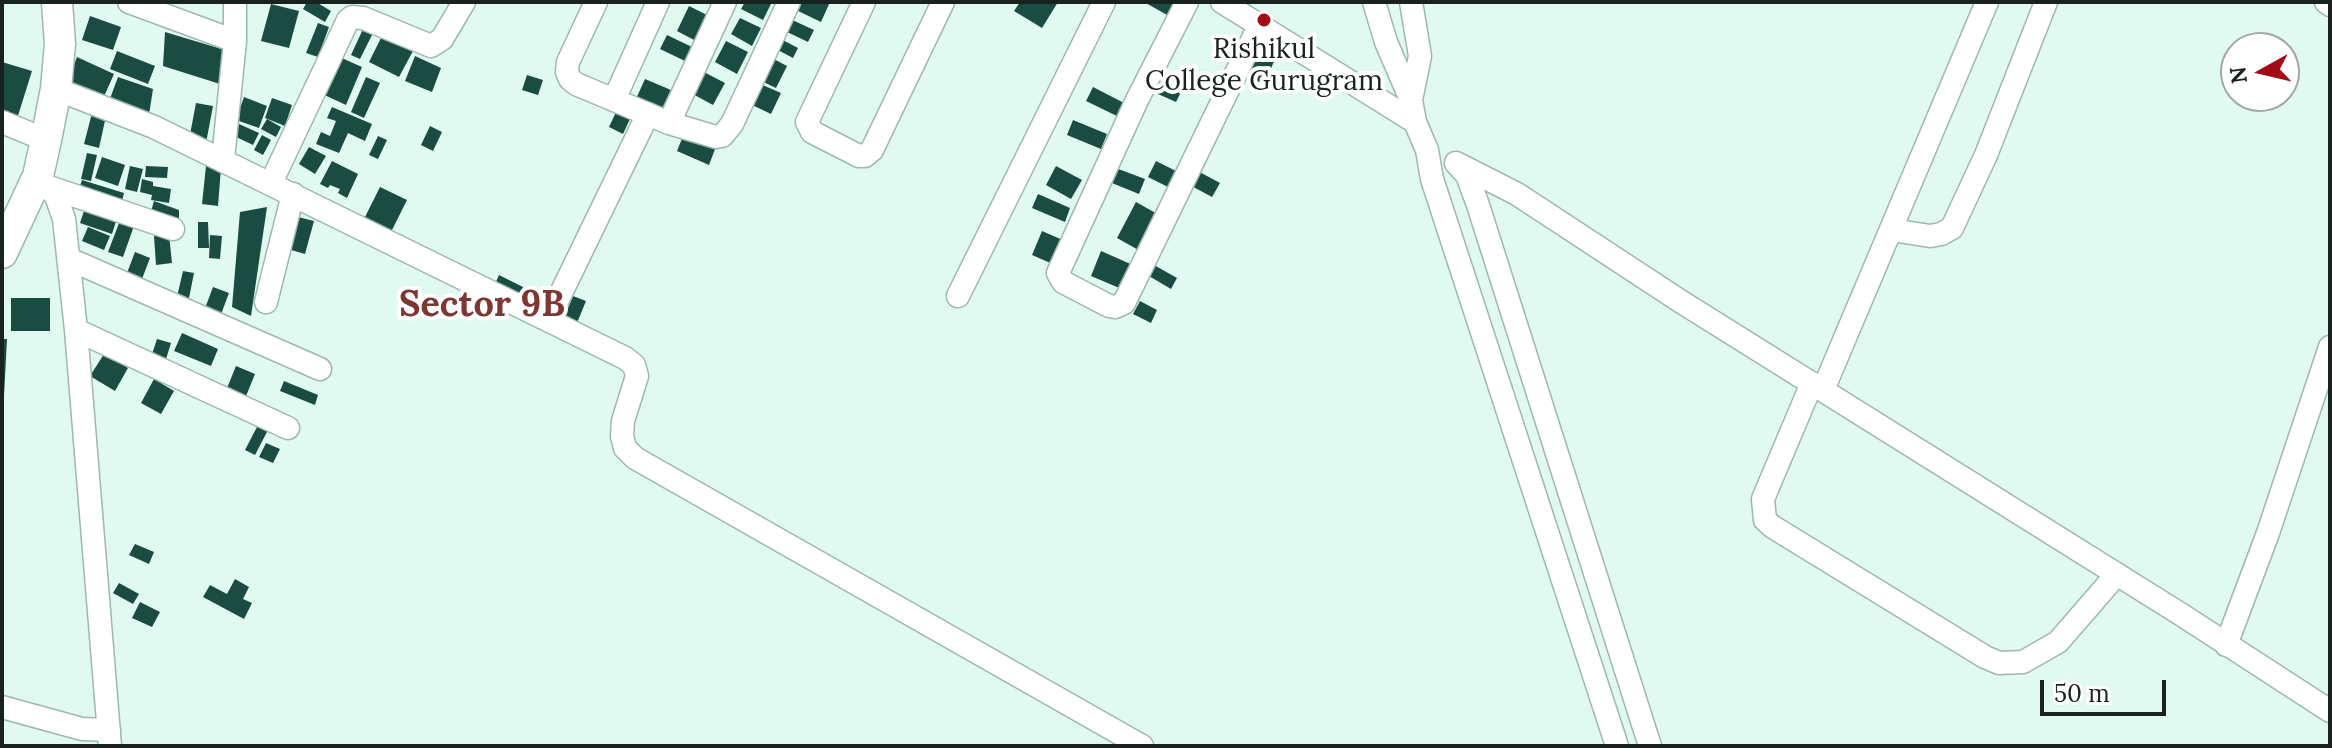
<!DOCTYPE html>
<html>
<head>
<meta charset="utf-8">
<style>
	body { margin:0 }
	#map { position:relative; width:2332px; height:748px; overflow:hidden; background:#e0f9f1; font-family:Lora,serif }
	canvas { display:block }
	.frame { position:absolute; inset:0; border:4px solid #19221f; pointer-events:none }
	.north { position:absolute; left:2220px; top:32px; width:80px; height:80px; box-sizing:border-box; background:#fff; border:2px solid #a3a7a5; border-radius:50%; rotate:262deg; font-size:22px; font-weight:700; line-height:32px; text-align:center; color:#19221f }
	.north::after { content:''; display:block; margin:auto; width:28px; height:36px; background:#a30917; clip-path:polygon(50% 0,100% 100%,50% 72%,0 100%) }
	.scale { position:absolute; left:2040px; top:680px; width:126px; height:36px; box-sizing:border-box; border:4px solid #19221f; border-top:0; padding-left:10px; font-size:24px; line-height:28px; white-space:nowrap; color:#19221f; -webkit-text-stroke:6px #fff; paint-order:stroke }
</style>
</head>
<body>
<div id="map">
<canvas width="2332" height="748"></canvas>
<div class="frame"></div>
<div class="north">N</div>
<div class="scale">50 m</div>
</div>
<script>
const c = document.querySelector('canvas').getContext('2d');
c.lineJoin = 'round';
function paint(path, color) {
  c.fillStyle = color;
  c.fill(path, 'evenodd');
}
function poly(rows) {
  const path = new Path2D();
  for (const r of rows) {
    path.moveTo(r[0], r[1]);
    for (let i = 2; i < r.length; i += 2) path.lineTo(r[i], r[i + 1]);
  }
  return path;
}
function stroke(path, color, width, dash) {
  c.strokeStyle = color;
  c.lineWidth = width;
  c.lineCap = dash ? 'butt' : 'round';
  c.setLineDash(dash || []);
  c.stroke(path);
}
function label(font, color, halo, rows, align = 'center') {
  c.font = font + ' Lora,serif';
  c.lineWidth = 8;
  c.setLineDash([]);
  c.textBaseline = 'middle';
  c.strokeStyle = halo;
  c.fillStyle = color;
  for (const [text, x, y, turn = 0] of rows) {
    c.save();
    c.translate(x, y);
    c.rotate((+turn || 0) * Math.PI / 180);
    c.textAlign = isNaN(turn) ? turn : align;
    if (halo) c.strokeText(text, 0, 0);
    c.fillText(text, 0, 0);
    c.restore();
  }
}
const building = poly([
	[307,2,316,2,331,11,325,22,303,9],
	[745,2,772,2,763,20,741,9],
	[798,2,830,2,821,22,794,9],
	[1020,2,1058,2,1042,28,1014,11],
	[1144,2,1177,2,1169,16],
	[271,4,299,11,289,48,261,41],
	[689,6,709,16,696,41,677,31],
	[90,16,121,27,113,50,82,40],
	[740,18,761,28,752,46,731,34],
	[788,18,814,30,808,42,783,30],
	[318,23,329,27,318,57,306,53],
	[363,29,373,33,360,59,351,55],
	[165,32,225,50,220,84,163,66],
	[667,35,692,47,685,61,660,49],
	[382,36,413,51,399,77,369,62],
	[779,38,798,48,793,58,774,48],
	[726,41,748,52,737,74,715,62],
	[1260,49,1276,57,1264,84,1248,77],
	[117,51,155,66,148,84,110,69],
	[335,55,362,67,346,105,318,92],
	[415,56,441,68,432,92,405,81],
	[768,56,787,66,776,88,757,79],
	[77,57,114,74,102,101,66,86],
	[2,62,32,71,16,122,2,117],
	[700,70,725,83,713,105,689,92],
	[527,75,543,80,538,95,522,90],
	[118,77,153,89,148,121,108,104],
	[366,77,380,83,364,118,351,112],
	[645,79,671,90,660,113,635,101],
	[1154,79,1181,92,1176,102,1149,90],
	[758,83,781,93,771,114,748,103],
	[1093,87,1128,105,1121,118,1086,101],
	[244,97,267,106,259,128,236,120],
	[272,98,292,105,285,126,265,118],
	[196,103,213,106,206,143,189,140],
	[332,107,372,124,365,141,348,133,339,153,316,144,321,132,330,136,336,121,327,118],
	[616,112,630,119,623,134,609,127],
	[92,113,106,116,99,148,84,144],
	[267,119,281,127,276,137,261,129],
	[1073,120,1107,134,1101,149,1067,135],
	[239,124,259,133,253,145,234,136],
	[430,126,442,132,433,151,421,145],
	[685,131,717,144,709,165,677,151],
	[262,135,271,140,263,155,254,150],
	[378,136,387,140,378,159,369,155],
	[309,147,326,156,315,174,299,164],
	[87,153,97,155,91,181,81,179],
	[102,157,125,165,118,186,95,178],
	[332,161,358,174,347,198,338,193,340,189,330,185,328,188,320,184],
	[1156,161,1182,174,1174,190,1148,177],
	[130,166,143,169,137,192,125,189],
	[146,166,168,167,167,178,145,177],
	[206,166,221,168,218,206,202,204],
	[1056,166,1082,180,1071,199,1046,185],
	[1113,167,1145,179,1139,194,1107,181],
	[1194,169,1220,183,1212,197,1186,183],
	[142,179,153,182,153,186,171,189,169,203,151,200,152,195,140,192],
	[82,180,124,193,120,209,77,195],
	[380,187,407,200,391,232,364,219],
	[1038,194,1070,208,1065,222,1032,208],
	[154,201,179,210,179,227,149,218],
	[87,202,119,212,112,234,80,223],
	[1136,202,1161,216,1142,252,1117,238],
	[267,207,251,316,232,307,240,212],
	[290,215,314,221,305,254,281,247],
	[121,218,135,223,123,257,108,252],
	[198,222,208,222,209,248,198,248],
	[88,227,110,236,104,250,82,241],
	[1042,231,1065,241,1055,265,1032,255],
	[169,235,172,263,156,265,154,236],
	[210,235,222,236,220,259,209,258],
	[1101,251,1135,266,1124,290,1091,276],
	[135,252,150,258,142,279,127,273],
	[1154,265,1177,278,1171,289,1149,276],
	[183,271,194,273,188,303,176,301],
	[499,275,523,287,516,302,492,291],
	[213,287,229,293,220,317,204,311],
	[573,296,586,301,577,323,564,318],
	[11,298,50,298,50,331,11,331],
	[1140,301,1157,310,1151,323,1133,314],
	[182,333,218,349,211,366,174,351],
	[2,339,7,339,4,396,2,396],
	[157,339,171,343,166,359,152,354],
	[104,354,128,368,115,391,90,376],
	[236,366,255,374,244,401,225,393],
	[154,379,174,391,161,414,141,403],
	[284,381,318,395,315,405,280,391],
	[258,425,268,430,255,455,245,450],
	[266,443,280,449,273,463,259,457],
	[135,544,154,552,149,564,129,555],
	[235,579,249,587,243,599,252,603,244,619,203,597,210,585,227,594],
	[119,583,139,594,133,604,113,593],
	[140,602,160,612,152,627,132,618]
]);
const minor = poly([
	[129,2,235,41,235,2],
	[596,2,568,62,567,72,570,79,576,84,669,123,716,137,722,136,732,124,789,2],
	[864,2,807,122,812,132,859,156,865,156,872,150,943,2],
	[1187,2,1137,100,1058,273,1063,282,1109,306,1115,307,1124,303,1260,24],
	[1222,2,1415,122],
	[1374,2,1386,42,1411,100,1415,122,1427,150,1432,179,1617,746],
	[2326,2,2330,5],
	[56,89,154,127,625,358,634,365,637,376,623,421,622,436,625,448,635,458,1142,746],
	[614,100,658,2],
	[1411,100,1420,56,1411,2],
	[2,122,46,140],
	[669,123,725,2],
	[223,159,235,41],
	[1456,163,1517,194,1680,301,2182,615,2330,711],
	[1457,164,1467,175,1478,205,1650,746],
	[38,176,56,196,64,219,76,330,110,746],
	[271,183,348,20,352,17,363,18,431,46,442,39,464,2],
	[46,186,173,229],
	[1892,230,1930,236,1941,234,1952,228,1986,155,2046,2],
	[69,259,320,369],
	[958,296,1104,2],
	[266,302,293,194],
	[548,320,648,114],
	[76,330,288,428],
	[1812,383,1763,499,1765,520,1773,527,1985,657,1999,663,2023,662,2058,642,2117,574],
	[1823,390,1987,2],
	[2226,645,2268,533,2330,347],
	[2,707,82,729,109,730]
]);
const major = poly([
	[2,253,38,176,46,140,56,89,60,44,57,2]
]);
const markers = [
	[1264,20,8,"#a30917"]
];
const poiNames = [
	["Rishikul",1264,50],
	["College Gurugram",1264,82]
];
const districtNames = [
	["Sector 9B",482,306]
];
paint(building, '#1b4c41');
stroke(minor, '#9fb7b0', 25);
stroke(major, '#9fb7b0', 33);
stroke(minor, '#fff', 22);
stroke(major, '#fff', 30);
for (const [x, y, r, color] of markers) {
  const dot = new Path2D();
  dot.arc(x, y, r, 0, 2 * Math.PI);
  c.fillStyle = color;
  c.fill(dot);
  stroke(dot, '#fff', 3);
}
label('28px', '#19221f', '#fff', poiNames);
label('bold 36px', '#7d3631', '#fff', districtNames);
</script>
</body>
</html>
